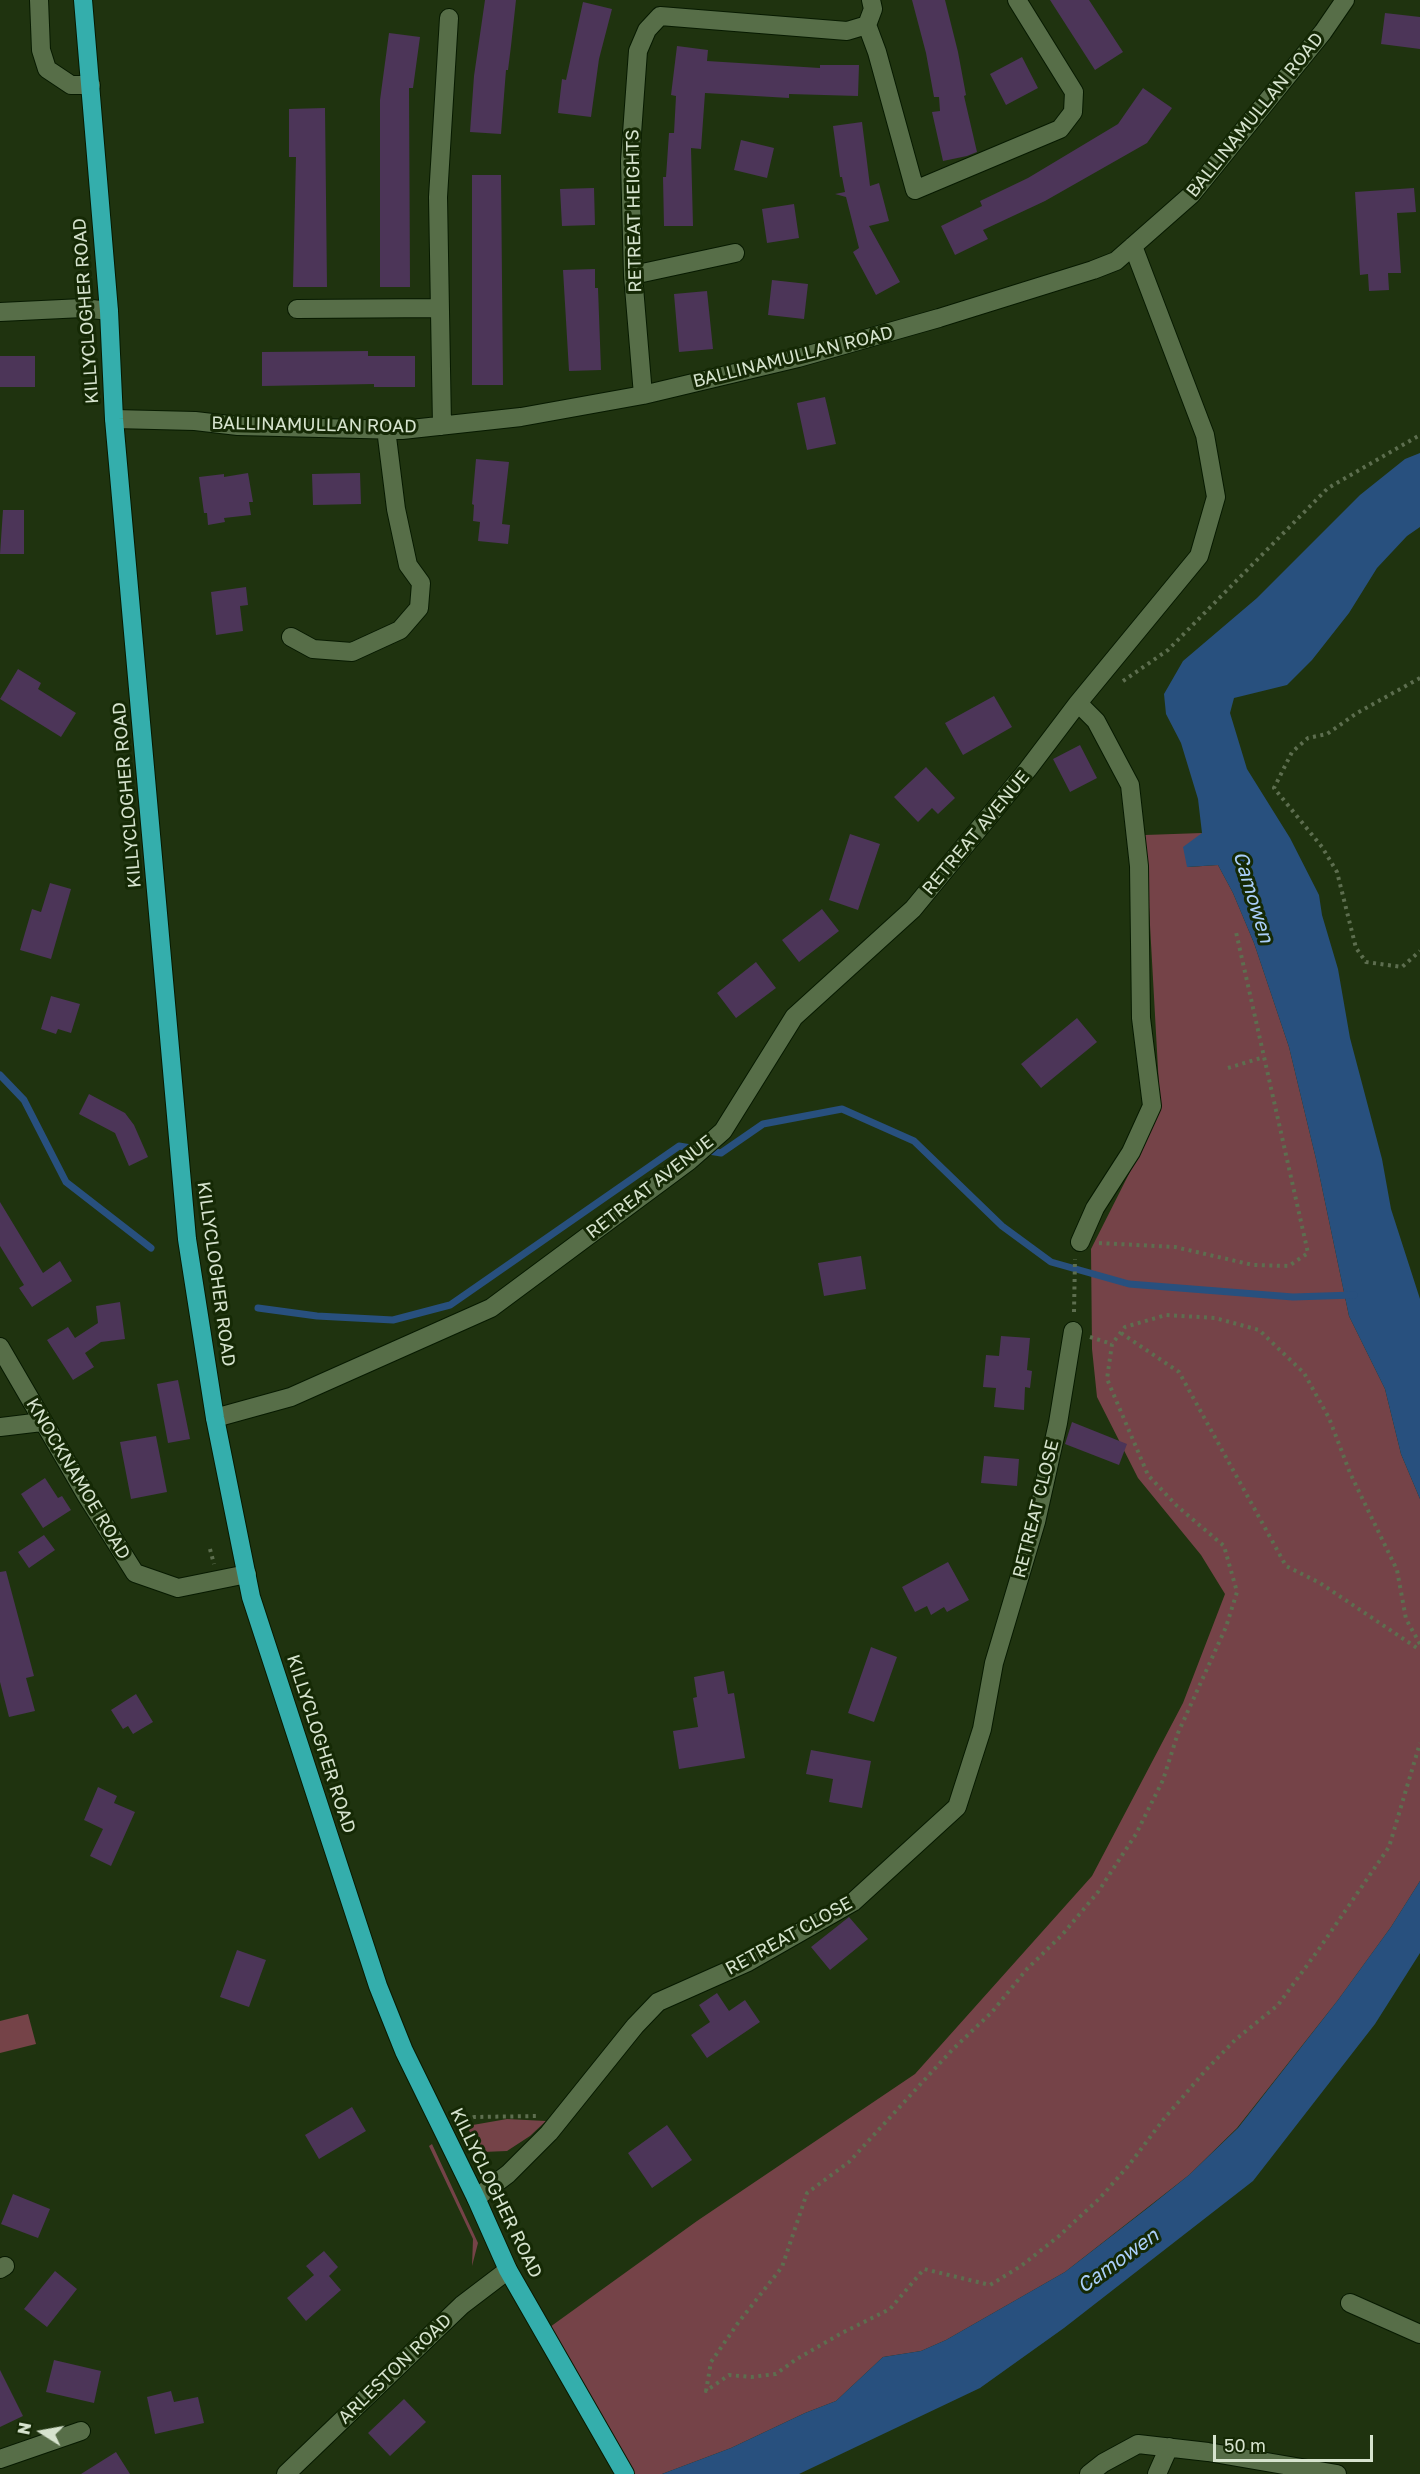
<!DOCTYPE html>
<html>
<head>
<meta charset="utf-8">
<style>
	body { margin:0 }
	#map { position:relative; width:1420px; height:2474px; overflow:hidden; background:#1f330f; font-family:"Golos Text",sans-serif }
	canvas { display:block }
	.north { position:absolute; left:12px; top:2402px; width:60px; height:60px; -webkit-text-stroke:4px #152905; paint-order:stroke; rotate:281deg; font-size:16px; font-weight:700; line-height:24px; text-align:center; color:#d6e3ce }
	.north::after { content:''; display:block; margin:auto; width:21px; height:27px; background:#d6e3ce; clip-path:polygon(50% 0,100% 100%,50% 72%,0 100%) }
	.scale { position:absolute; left:1213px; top:2435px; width:160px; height:27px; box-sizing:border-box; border:3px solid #d6e3ce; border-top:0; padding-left:8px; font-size:18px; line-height:21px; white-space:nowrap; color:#d6e3ce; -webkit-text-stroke:4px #152905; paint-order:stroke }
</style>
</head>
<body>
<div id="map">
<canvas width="1420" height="2474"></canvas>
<div class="north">N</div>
<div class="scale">50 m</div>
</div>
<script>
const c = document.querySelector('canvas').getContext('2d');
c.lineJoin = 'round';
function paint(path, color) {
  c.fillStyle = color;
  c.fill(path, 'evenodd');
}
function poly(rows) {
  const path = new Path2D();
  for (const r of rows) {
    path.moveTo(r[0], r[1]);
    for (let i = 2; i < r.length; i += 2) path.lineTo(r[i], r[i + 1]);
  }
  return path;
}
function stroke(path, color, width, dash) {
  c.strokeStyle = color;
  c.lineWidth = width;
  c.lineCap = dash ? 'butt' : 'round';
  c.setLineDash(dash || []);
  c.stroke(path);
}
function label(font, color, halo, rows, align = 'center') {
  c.font = font + ' "Golos Text",sans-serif';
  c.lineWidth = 6;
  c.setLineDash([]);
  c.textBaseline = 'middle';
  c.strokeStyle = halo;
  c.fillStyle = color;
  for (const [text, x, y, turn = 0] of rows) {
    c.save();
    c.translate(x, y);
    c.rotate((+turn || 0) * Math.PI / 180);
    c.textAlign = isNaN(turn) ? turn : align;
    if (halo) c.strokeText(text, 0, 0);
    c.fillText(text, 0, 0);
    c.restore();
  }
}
const green = poly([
	[1202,833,1188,867,1218,865,1233,893,1254,943,1289,1047,1316,1159,1349,1316,1385,1389,1401,1454,1420,1499,1420,1881,1391,1927,1338,2000,1237,2128,1189,2175,1065,2272,946,2340,921,2351,883,2357,836,2401,805,2413,731,2448,662,2474,628,2474,543,2332,697,2221,915,2074,1092,1876,1183,1703,1225,1594,1201,1555,1138,1478,1097,1397,1092,1349,1091,1249,1142,1148,1160,1105,1145,835],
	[28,2014,36,2044,0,2053,0,2021],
	[507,2119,546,2121,530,2136,507,2151,483,2152,476,2145,467,2126],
	[432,2144,478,2243,472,2266,473,2239,429,2146]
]);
const water = poly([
	[1420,453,1420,527,1407,536,1377,568,1349,613,1312,660,1287,685,1234,698,1230,713,1247,769,1290,838,1319,895,1322,915,1338,969,1350,1038,1382,1159,1391,1209,1420,1299,1420,1499,1401,1454,1385,1389,1349,1316,1316,1159,1289,1047,1254,943,1233,893,1218,865,1187,867,1183,847,1202,833,1198,799,1181,743,1166,714,1164,694,1183,661,1257,598,1360,495,1405,459],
	[1420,1881,1420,1953,1375,2024,1253,2181,1064,2328,980,2388,799,2474,662,2474,731,2448,805,2413,836,2401,883,2357,921,2351,946,2340,1065,2272,1149,2207,1189,2175,1238,2128,1338,2000,1391,1927]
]);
const stream = poly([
	[0,1075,24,1100,66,1182,151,1248],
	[258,1308,317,1316,393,1320,450,1305,679,1146,721,1153,763,1124,842,1109,914,1141,1002,1226,1051,1262,1129,1284,1293,1297,1354,1295]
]);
const building = poly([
	[485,0,516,0,511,46,508,70,506,70,501,134,470,132,474,76],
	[912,0,945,0,958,52,966,95,964,96,977,152,967,156,943,161,932,112,940,111,939,97,934,97,926,53],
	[1050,0,1089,0,1123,52,1095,70],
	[583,2,612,9,599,59,591,117,558,113,562,79,566,80],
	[1385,13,1420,17,1420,49,1381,44],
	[389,33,420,37,413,88,409,88,410,287,380,287,380,100],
	[677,46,708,50,707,61,820,68,820,65,859,65,858,96,789,94,789,98,705,93,701,149,691,148,693,226,664,226,663,177,666,177,669,133,674,133,676,96,671,95],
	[1022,57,1038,88,1006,105,990,74],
	[1143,88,1172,108,1147,143,1045,201,983,230,988,239,955,255,941,226,982,206,980,201,1028,178,1118,124],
	[325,108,327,287,293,287,296,157,289,157,289,109],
	[862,122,870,186,879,183,889,221,869,226,900,282,876,295,853,252,859,248,846,197,835,194,845,192,842,177,840,177,833,126],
	[741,140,774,148,767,178,734,170],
	[472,175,501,175,503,385,472,385],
	[594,188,595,225,562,226,560,189],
	[1414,188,1416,212,1397,213,1401,273,1388,273,1389,290,1369,291,1368,274,1360,275,1355,192],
	[794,204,799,238,767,243,762,209],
	[595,269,595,288,598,288,601,370,569,371,563,270],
	[772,280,808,284,804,319,768,315],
	[707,291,713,349,679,352,674,294],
	[368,351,368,356,415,356,415,387,374,387,374,384,262,386,262,352],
	[0,356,35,356,35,387,0,387],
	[825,397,836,444,807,450,797,403],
	[476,459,509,462,502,524,510,525,508,544,478,541,480,522,473,521,474,505,472,504],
	[248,473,253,502,249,502,251,515,224,518,225,522,208,525,207,513,204,513,199,477,224,474,224,477],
	[360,473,361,504,313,505,312,474],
	[3,510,24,510,24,554,0,554],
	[246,587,248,605,240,606,243,631,216,635,211,592],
	[18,669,41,683,38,689,76,713,61,737,0,699],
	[994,696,1012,727,963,755,945,723],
	[1080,745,1097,778,1070,792,1053,759],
	[926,767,955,798,938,814,932,808,918,822,894,797],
	[850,834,880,844,858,910,829,900],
	[50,883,71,889,51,959,20,950,32,909,41,912],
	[822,909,839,931,799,962,782,940],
	[756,962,776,988,736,1018,717,993],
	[51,996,80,1004,71,1033,58,1029,56,1034,41,1029],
	[1077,1018,1097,1042,1041,1088,1021,1064],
	[89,1094,125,1113,134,1125,148,1157,129,1166,115,1133,79,1114],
	[0,1202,43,1273,60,1261,72,1281,32,1307,19,1288,24,1285,0,1246],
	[861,1256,866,1289,824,1296,818,1263],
	[120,1302,125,1339,101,1342,85,1353,94,1367,73,1380,47,1340,68,1327,75,1338,98,1323,96,1306],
	[1001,1336,1030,1338,1027,1370,1032,1371,1030,1388,1025,1387,1024,1410,994,1407,996,1388,983,1387,986,1355,999,1356],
	[178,1380,190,1439,168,1443,157,1384],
	[1072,1422,1127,1444,1119,1465,1065,1444],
	[156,1436,167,1492,131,1499,120,1442],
	[984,1456,1019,1459,1017,1486,981,1483],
	[45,1478,58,1498,62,1496,71,1510,43,1528,21,1494],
	[44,1535,55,1550,29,1568,18,1552],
	[948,1562,969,1600,947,1612,944,1607,931,1615,927,1606,915,1612,902,1587],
	[6,1571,34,1676,26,1678,35,1711,9,1717,0,1682,0,1572],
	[871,1647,897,1657,874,1722,848,1713],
	[724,1671,728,1694,734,1693,745,1758,679,1769,673,1731,698,1727,693,1698,697,1697,694,1677],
	[136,1694,153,1722,133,1734,128,1726,123,1729,111,1710],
	[811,1750,871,1761,862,1808,829,1802,833,1779,806,1774],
	[98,1787,117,1796,114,1803,135,1812,111,1866,90,1856,103,1829,84,1820],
	[849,1917,868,1939,830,1970,811,1947],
	[237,1950,266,1960,249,2007,220,1997],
	[717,1993,729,2011,745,2000,760,2022,707,2058,691,2035,710,2022,699,2005],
	[352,2107,366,2131,319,2159,305,2135],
	[667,2125,692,2160,652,2188,628,2153],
	[13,2194,50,2209,38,2238,1,2224],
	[324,2251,338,2267,329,2276,341,2290,306,2321,287,2298,314,2275,306,2266],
	[55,2271,77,2289,47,2327,24,2309],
	[54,2360,101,2371,94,2403,46,2392],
	[0,2370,23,2416,0,2427],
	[171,2391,174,2402,198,2397,204,2423,155,2434,147,2397],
	[404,2399,426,2422,390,2456,368,2433],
	[116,2452,130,2474,81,2474]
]);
const path = poly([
	[1420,678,1357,713,1327,734,1308,738,1292,752,1274,788,1322,847,1337,872,1356,948,1366,962,1402,967,1420,951],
	[1123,681,1168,650,1328,488,1420,435],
	[1228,1068,1264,1057],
	[1099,1243,1175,1247,1253,1265,1289,1266,1308,1253,1236,932],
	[1074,1312,1075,1259],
	[1121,1333,1179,1372,1286,1566,1320,1583,1420,1650],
	[1090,1337,1112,1344],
	[210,1549,214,1564],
	[1420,1644,1406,1619,1397,1570,1350,1473,1329,1418,1304,1373,1259,1330,1215,1318,1166,1315,1125,1327,1112,1344,1107,1379,1148,1475,1177,1506,1224,1546,1237,1592,1226,1627,1178,1733,1163,1780,1136,1834,1098,1892,1062,1935,1027,1969,992,2012,952,2050,849,2162,807,2193,782,2267,738,2323,711,2362,706,2391,729,2375,751,2377,776,2374,795,2360,840,2334,890,2309,924,2269,990,2285,1021,2266,1059,2236,1100,2198,1129,2165,1163,2120,1205,2071,1235,2040,1278,2005,1319,1949,1389,1847,1420,1743],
	[459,2123,474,2117,537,2116]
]);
const minor = poly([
	[39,0,41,50,47,69,71,85,91,85],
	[867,25,877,52,915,190,1060,129,1073,112,1074,92,1017,0],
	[633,275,735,253],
	[297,309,440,308],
	[0,312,83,308,109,311],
	[643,395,633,275,630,161,638,51,647,30,660,16,847,31,867,25,873,9,871,0],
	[114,419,195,421,238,426,402,430,521,417,643,395,798,358,939,318,1093,270,1116,261,1191,195,1323,32,1345,0],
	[442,426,438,197,449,18],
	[291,637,313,649,352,652,400,630,419,608,421,583,408,565,396,509,386,429],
	[1078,703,1199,556,1216,497,1205,435,1133,246],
	[0,1347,86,1495,135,1573,178,1588,247,1574],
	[215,1418,291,1397,491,1308,689,1161,723,1131,794,1017,913,909,1028,769,1078,703,1096,721,1130,785,1139,866,1141,1018,1152,1106,1131,1152,1095,1208,1080,1242],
	[0,1427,42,1422],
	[476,2198,508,2174,549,2133,635,2026,658,2002,748,1962,853,1902,957,1807,982,1729,994,1663,1036,1522,1058,1423,1073,1331],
	[0,2269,5,2266],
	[1350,2303,1420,2334],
	[0,2459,81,2431],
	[286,2474,462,2305,508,2270],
	[1089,2474,1103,2463,1138,2444,1208,2452,1337,2474],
	[1157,2474,1169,2447]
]);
const highway = poly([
	[83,0,109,311,114,419,187,1239,215,1418,251,1597,378,1986,404,2051,476,2198,508,2270,625,2474]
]);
const streetNames = [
	["BALLINAMULLAN ROAD",1255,115,-51],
	["RETREAT HEIGHTS",634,211,-91],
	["KILLYCLOGHER ROAD",86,311,-94],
	["BALLINAMULLAN ROAD",793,357,-14],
	["BALLINAMULLAN ROAD",314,425,1],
	["KILLYCLOGHER ROAD",127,795,-95],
	["RETREAT AVENUE",976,833,-50],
	["RETREAT AVENUE",650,1187,-38],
	["KILLYCLOGHER ROAD",216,1274,82],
	["KNOCKNAMOE ROAD",78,1479,59],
	["RETREAT CLOSE",1036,1509,-76],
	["KILLYCLOGHER ROAD",321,1744,72],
	["RETREAT CLOSE",789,1936,-29],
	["KILLYCLOGHER ROAD",496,2193,64],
	["ARLESTON ROAD",395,2369,-44]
];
const waterNames = [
	["Camowen",1253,897,73],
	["Camowen",1118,2261,-36]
];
paint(green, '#754348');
paint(water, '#28507e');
stroke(stream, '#28507e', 7);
paint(building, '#4c3558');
stroke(minor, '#071a00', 20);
stroke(highway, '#071a00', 20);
stroke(path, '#5d6e4f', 4, [3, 4.5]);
stroke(minor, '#576e48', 18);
stroke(highway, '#34aeac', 18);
label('18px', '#d6e3ce', '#152905', streetNames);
label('italic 20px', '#abcffa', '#152905', waterNames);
</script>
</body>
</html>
